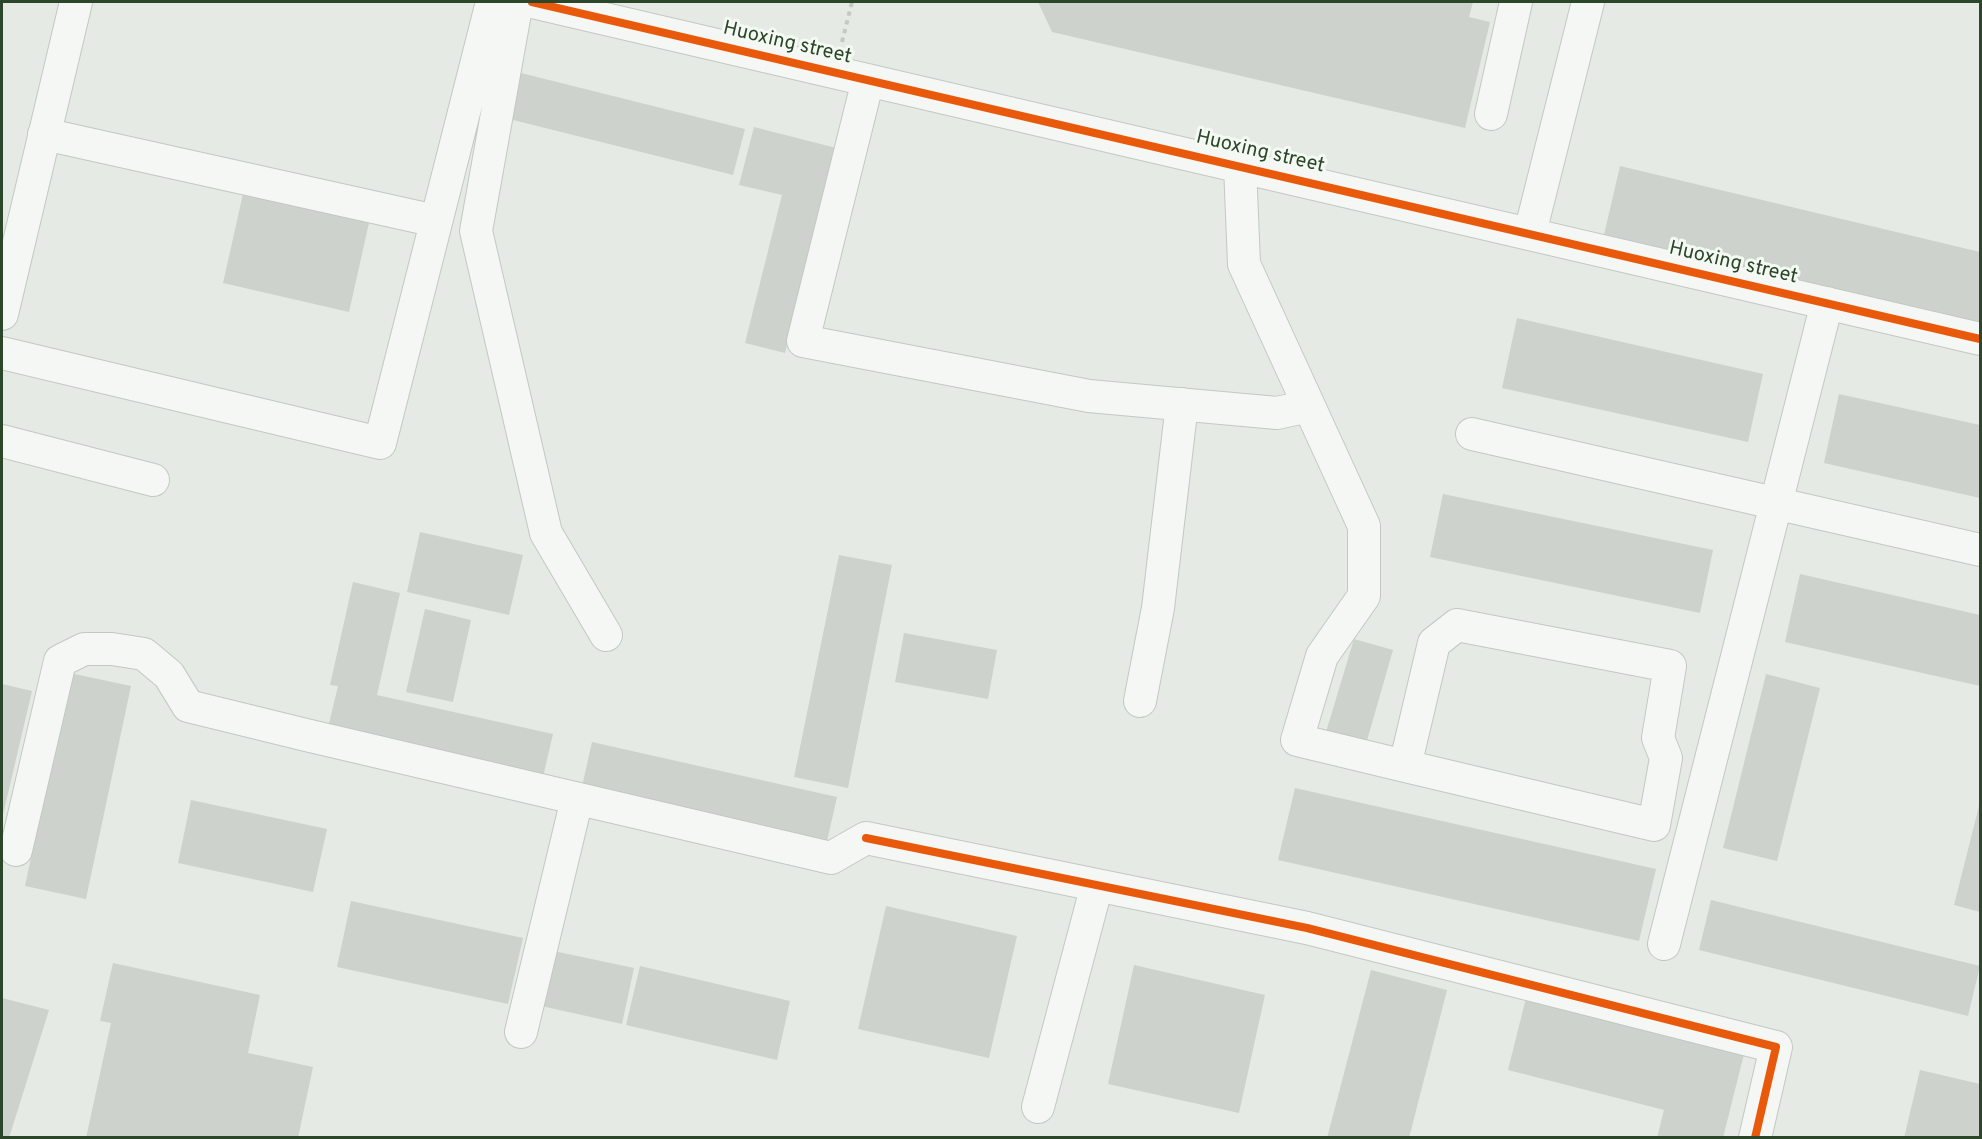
<!DOCTYPE html>
<html>
<head>
<meta charset="utf-8">
<style>
	body { margin:0 }
	#map { position:relative; width:1982px; height:1139px; overflow:hidden; background:#e5eae5; font-family:Overpass,sans-serif }
	canvas { display:block }
	.frame { position:absolute; inset:0; border:3px solid #2c4629; pointer-events:none }
</style>
</head>
<body>
<div id="map">
<canvas width="1982" height="1139"></canvas>
<div class="frame"></div>
</div>
<script>
const c = document.querySelector('canvas').getContext('2d');
c.lineJoin = 'round';
function paint(path, color) {
  c.fillStyle = color;
  c.fill(path, 'evenodd');
}
function poly(rows) {
  const path = new Path2D();
  for (const r of rows) {
    path.moveTo(r[0], r[1]);
    for (let i = 2; i < r.length; i += 2) path.lineTo(r[i], r[i + 1]);
  }
  return path;
}
function stroke(path, color, width, dash) {
  c.strokeStyle = color;
  c.lineWidth = width;
  c.lineCap = dash ? 'butt' : 'round';
  c.setLineDash(dash || []);
  c.stroke(path);
}
function label(font, color, halo, rows, align = 'center') {
  c.font = font + ' Overpass,sans-serif';
  c.lineWidth = 6;
  c.setLineDash([]);
  c.textBaseline = 'middle';
  c.strokeStyle = halo;
  c.fillStyle = color;
  for (const [text, x, y, turn = 0] of rows) {
    c.save();
    c.translate(x, y);
    c.rotate((+turn || 0) * Math.PI / 180);
    c.textAlign = isNaN(turn) ? turn : align;
    if (halo) c.strokeText(text, 0, 0);
    c.fillText(text, 0, 0);
    c.restore();
  }
}
const building = poly([
	[1038,2,1473,2,1469,17,1490,22,1465,128,1052,32],
	[517,72,745,129,733,175,505,118],
	[754,127,836,148,785,353,745,343,782,195,739,185],
	[1620,166,1980,252,1980,325,1604,235],
	[245,185,371,214,349,312,223,283],
	[1517,318,1763,374,1748,442,1502,388],
	[1839,394,1980,425,1980,498,1824,463],
	[1443,494,1713,550,1700,613,1430,557],
	[420,532,523,555,509,615,407,592],
	[839,555,892,565,848,788,794,777],
	[1800,574,1980,615,1980,686,1785,642],
	[353,582,400,593,377,695,553,734,542,781,327,732,338,686,330,685],
	[425,609,471,620,453,702,406,692],
	[904,633,997,650,988,699,895,682],
	[1354,639,1393,650,1366,744,1326,732],
	[70,673,131,686,86,899,25,886],
	[1766,674,1820,688,1777,861,1723,848],
	[2,684,32,691,2,819],
	[592,742,837,797,826,846,581,791],
	[1295,788,1656,869,1639,941,1278,860],
	[191,800,327,829,313,892,178,863],
	[1980,802,1980,912,1954,905],
	[1711,900,1980,966,1968,1016,1699,950],
	[351,901,523,938,508,1004,337,967],
	[886,906,1017,936,989,1058,858,1029],
	[549,950,634,968,622,1024,537,1005],
	[113,963,260,995,248,1053,313,1067,298,1138,86,1138,111,1023,100,1021],
	[1134,965,1265,995,1239,1113,1108,1084],
	[640,966,790,1001,777,1060,626,1025],
	[1371,970,1447,990,1409,1138,1327,1138],
	[1528,990,1746,1046,1723,1138,1657,1138,1664,1110,1508,1070],
	[2,998,49,1010,9,1138,2,1138],
	[1920,1070,1980,1084,1980,1138,1904,1138]
]);
const path = poly([
	[842,42,852,2]
]);
const minor = poly([
	[517,2,476,231,546,533,606,635],
	[532,2,1980,339],
	[868,80,803,341,1089,396,1277,413,1309,406],
	[1491,114,1516,2],
	[44,134,436,221],
	[1240,166,1244,264,1364,526,1364,596,1322,656,1297,740,1405,766,1654,825,1666,758,1658,738,1670,666,1457,625,1434,643,1405,766],
	[1530,233,1588,2],
	[2,314,76,2],
	[2,353,380,443,492,2],
	[1472,434,1980,550],
	[2,441,153,480],
	[1140,701,1158,608,1182,404],
	[16,850,60,661,84,649,112,649,144,654,169,675,188,706,306,735,831,858,866,838,1307,928,1776,1047,1755,1138],
	[1664,944,1827,303],
	[521,1032,577,799],
	[1038,1107,1097,885]
]);
const cycleway = poly([
	[532,2,1980,339],
	[866,838,1307,928,1776,1047,1755,1138]
]);
const streetNames = [
	["Huoxing street",787,44,13],
	["Huoxing street",1260,153,13],
	["Huoxing street",1733,264,13]
];
paint(building, '#cdd2cd');
stroke(minor, '#c3c8c3', 34);
stroke(path, '#c3cac3', 4, [4.5, 4.5]);
stroke(minor, '#f4f7f4', 32);
stroke(cycleway, '#e8590c', 8);
label('20px', '#2c4629', '#f4f9f3', streetNames);
</script>
</body>
</html>
